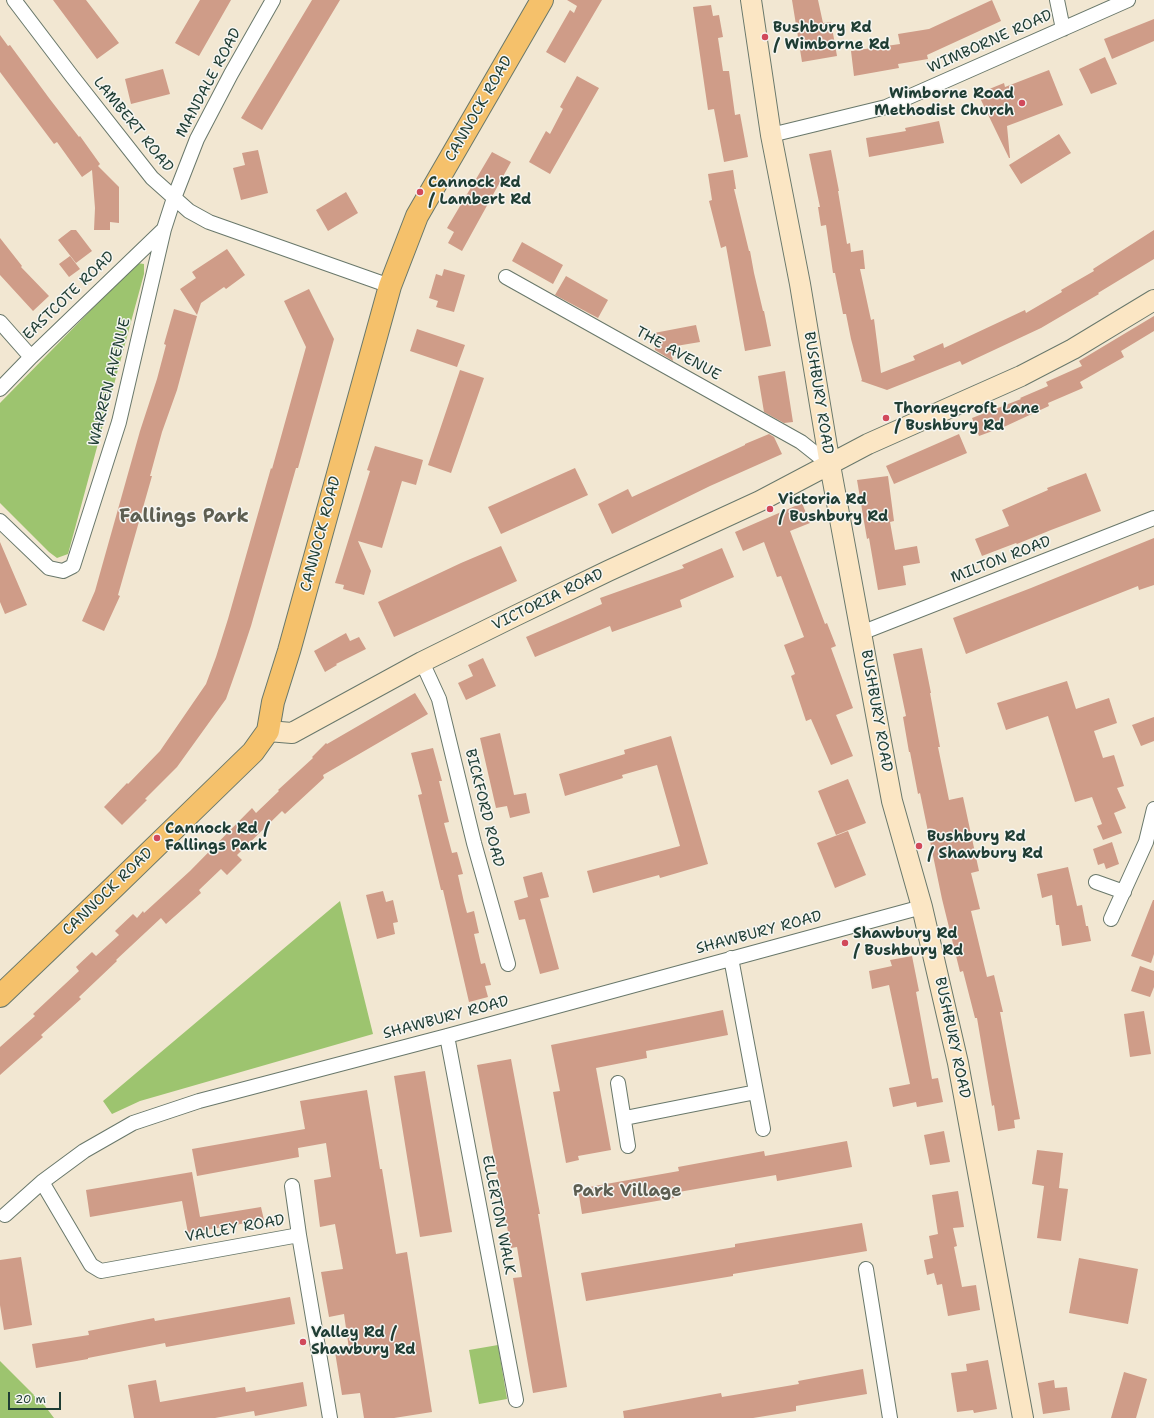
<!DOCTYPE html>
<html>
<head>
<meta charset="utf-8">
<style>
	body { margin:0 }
	#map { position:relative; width:1154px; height:1418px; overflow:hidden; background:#f2e7d2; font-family:"Shantell Sans",sans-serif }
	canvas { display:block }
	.scale { position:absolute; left:8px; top:1392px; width:53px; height:18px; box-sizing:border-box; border:2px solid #1f3d34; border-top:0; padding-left:5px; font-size:12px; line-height:14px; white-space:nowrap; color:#1f3d34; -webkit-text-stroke:3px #f6f6f2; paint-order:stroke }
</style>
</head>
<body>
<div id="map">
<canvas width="1154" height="1418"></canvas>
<div class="scale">20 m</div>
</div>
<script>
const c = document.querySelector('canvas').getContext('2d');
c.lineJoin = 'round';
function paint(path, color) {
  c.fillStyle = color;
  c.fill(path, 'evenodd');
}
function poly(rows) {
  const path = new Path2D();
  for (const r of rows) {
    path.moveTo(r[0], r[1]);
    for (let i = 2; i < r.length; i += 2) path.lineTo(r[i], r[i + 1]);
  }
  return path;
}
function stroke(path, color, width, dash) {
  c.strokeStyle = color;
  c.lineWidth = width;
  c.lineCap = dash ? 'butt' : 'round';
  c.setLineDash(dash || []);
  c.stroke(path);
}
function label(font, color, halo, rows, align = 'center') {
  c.font = font + ' "Shantell Sans",sans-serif';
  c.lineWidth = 3;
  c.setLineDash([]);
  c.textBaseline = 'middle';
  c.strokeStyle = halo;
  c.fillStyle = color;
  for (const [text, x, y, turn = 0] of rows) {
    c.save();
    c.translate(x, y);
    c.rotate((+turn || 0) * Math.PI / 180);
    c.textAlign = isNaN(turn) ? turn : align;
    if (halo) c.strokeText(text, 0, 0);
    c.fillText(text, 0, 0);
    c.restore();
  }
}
const green = poly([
	[137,263,144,264,144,274,68,554,57,558,49,552,0,503,0,403],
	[340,901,373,1034,140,1101,112,1114,103,1101],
	[498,1345,507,1399,479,1404,469,1350],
	[0,1361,45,1406,54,1418,0,1418]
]);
const building = poly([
	[53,0,86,0,119,43,97,59],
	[200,0,231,0,199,56,175,43],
	[312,0,340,0,262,130,241,118],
	[567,0,602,0,565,63,546,52,570,10,574,13,577,6],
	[792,0,818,0,823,23,831,22,837,56,802,62],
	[992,0,1001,21,927,55,928,59,898,64,899,68,854,76,851,51,900,44,898,34,929,29],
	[711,5,713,16,719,15,723,37,718,38,723,71,729,71,735,115,740,114,748,157,724,162,714,109,708,110,693,7],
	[1154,19,1154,41,1112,59,1104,39],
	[0,35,8,46,10,45,49,98,79,137,80,136,100,164,98,166,119,187,119,223,110,222,110,230,94,230,95,208,92,170,82,177,57,142,54,144,0,72],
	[1105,57,1117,84,1091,94,1079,69],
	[163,69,170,94,131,104,125,79],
	[1049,70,1063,105,1007,126,1010,158,1009,158,981,100,982,92,1004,83,1005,87],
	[577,76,599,88,550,174,529,162,546,131,550,134,563,109,560,107],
	[939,121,944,143,869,157,866,138,906,131,905,128],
	[1059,134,1071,153,1021,184,1009,165],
	[258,150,268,193,241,200,233,168,245,165,242,153],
	[831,150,839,191,838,191,847,244,850,243,851,252,863,250,865,269,860,269,871,320,874,319,881,373,915,360,913,356,943,343,944,348,1025,310,1026,313,1062,292,1061,290,1094,271,1093,269,1154,230,1154,259,1098,293,1099,294,1041,328,962,365,960,361,887,390,861,381,862,380,851,339,846,314,843,314,835,273,833,273,826,225,821,226,818,207,820,207,809,154],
	[492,152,511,162,462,251,448,243,454,232,447,228],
	[733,170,736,189,734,189,749,251,750,251,754,273,763,311,764,311,771,346,745,351,726,246,721,248,709,201,712,200,708,174],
	[346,192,358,213,328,231,316,210],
	[71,230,76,230,92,251,76,263,58,240],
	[0,238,22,266,21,267,49,296,33,311,0,275],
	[522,242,563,265,553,284,512,261],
	[227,249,245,275,226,289,224,287,201,303,197,315,180,289,196,278,192,272],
	[70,256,80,269,69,277,59,264],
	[444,269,465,275,454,312,436,307,438,301,429,298,436,274,442,276],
	[566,276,608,300,598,318,555,295],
	[309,289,334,339,298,468,296,468,251,626,238,665,226,699,177,767,145,799,147,800,122,825,104,807,127,783,128,784,160,751,206,684,216,657,228,619,271,468,272,469,306,347,284,301],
	[174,309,197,316,177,390,162,432,150,476,152,476,118,595,120,596,104,631,82,621,95,591,140,431,157,379,166,345,164,344],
	[1154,316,1154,331,1121,351,1124,357,1080,382,1083,388,1048,403,1049,406,1006,426,979,436,972,418,1021,399,1020,398,1048,386,1046,382,1082,366,1079,361],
	[696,325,700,342,670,347,673,361,655,350,654,333],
	[417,329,465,345,457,367,410,351],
	[460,370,484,378,451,473,428,465],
	[785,371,793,422,784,423,764,412,758,376],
	[769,434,774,437,782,454,710,486,612,534,598,504,628,489,632,497,745,445,745,444],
	[959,434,967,453,894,484,886,466],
	[375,446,423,460,416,485,402,481,382,548,358,541,371,571,364,595,343,589,344,585,335,583,370,471,367,470],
	[575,468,588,495,501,534,488,507],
	[1086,473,1101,511,1051,530,1017,544,1016,543,982,556,975,539,1009,526,1002,510,1048,490,1047,488],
	[888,476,894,521,890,522,895,550,917,546,920,563,903,566,906,585,878,590,869,538,867,539,857,480],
	[802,503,810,523,790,531,825,624,827,623,836,646,831,648,853,708,836,715,853,756,831,765,811,719,806,721,791,676,795,674,784,645,804,637,781,576,777,577,764,542,743,551,735,532],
	[1154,538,1154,585,1139,590,1138,586,966,654,953,618,1031,588],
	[0,542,27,605,5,614,0,602],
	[501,546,517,581,394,637,378,602,461,563],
	[722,548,734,577,680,600,682,607,612,632,610,626,535,657,526,637,602,604,600,598,684,568,682,565],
	[346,633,350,641,359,637,366,649,336,664,337,665,325,672,314,651],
	[922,648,931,693,930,693,940,747,938,747,949,800,963,797,979,871,971,873,980,909,971,911,987,977,994,975,1003,1012,1000,1012,1020,1119,1014,1120,1015,1128,998,1131,994,1105,992,1106,977,1018,975,1018,963,971,960,972,942,899,920,793,918,794,910,752,909,752,903,717,906,716,893,654],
	[483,658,496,686,466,700,458,683,473,676,468,665],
	[1067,681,1076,709,1109,698,1117,723,1094,731,1103,758,1114,755,1124,786,1117,788,1126,808,1114,813,1122,833,1103,840,1097,826,1102,824,1092,797,1075,802,1048,716,1006,730,997,703],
	[415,693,428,714,323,775,324,778,285,814,282,811,237,855,242,860,227,875,221,869,199,890,201,893,166,924,161,918,116,960,117,961,79,997,81,999,41,1035,43,1037,0,1075,0,1047,35,1016,33,1014,79,971,76,967,92,952,96,956,119,935,115,931,133,914,137,918,143,911,144,913,190,871,252,808,256,813,279,791,278,790,313,758,312,757,326,743,327,744],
	[1154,717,1154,741,1141,746,1132,725],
	[500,733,514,795,526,793,530,813,510,818,507,806,496,808,480,738],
	[671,736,708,864,660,878,659,875,593,893,587,871,680,846,657,765,622,775,623,778,565,796,559,774,625,754,624,750],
	[433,748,442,781,439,781,449,822,444,823,452,853,457,852,463,874,458,875,464,902,467,913,474,911,479,933,474,934,481,964,485,963,491,985,485,986,488,997,469,1002,443,890,441,890,418,795,422,794,411,753],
	[848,779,866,823,836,835,818,791],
	[848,831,866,875,835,888,817,843],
	[1112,842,1119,864,1106,869,1104,863,1098,865,1093,849],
	[1068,867,1077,906,1082,905,1086,926,1088,926,1091,941,1062,946,1059,925,1056,925,1052,895,1042,898,1037,874],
	[542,872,549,897,540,899,559,969,540,974,525,919,519,920,514,901,528,897,523,877],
	[383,891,386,902,393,900,398,922,393,923,395,934,377,939,366,895],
	[1153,900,1154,900,1154,954,1151,963,1131,956],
	[912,956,919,991,916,992,932,1079,938,1078,943,1102,917,1107,916,1102,893,1107,889,1088,910,1084,889,985,872,989,869,971,892,966,890,960],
	[1140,966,1154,971,1154,987,1150,997,1131,991],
	[723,1010,728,1035,646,1051,647,1058,596,1068,611,1150,578,1156,579,1160,566,1163,553,1092,560,1091,551,1045],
	[1144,1011,1151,1054,1130,1057,1124,1014],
	[511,1059,540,1214,538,1214,567,1387,533,1393,513,1278,522,1277,517,1247,511,1248,477,1065],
	[425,1071,452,1232,420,1237,394,1076],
	[367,1090,380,1169,382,1169,396,1254,407,1252,432,1412,394,1418,364,1418,360,1393,342,1395,335,1352,349,1349,344,1314,329,1317,321,1272,343,1269,335,1224,320,1227,314,1180,331,1177,326,1143,298,1148,299,1157,197,1176,192,1149,305,1129,300,1101],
	[944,1131,950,1162,930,1165,924,1135],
	[847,1141,852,1167,777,1181,776,1175,673,1193,674,1198,582,1214,578,1189,679,1171,678,1167,764,1151,765,1156],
	[1037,1150,1063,1153,1059,1188,1068,1189,1061,1241,1037,1238,1044,1186,1032,1184],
	[192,1172,200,1217,261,1207,264,1220,188,1233,182,1201,90,1217,86,1190],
	[958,1191,964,1227,953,1228,957,1246,954,1247,962,1287,976,1285,980,1310,948,1316,942,1284,937,1285,934,1273,927,1275,924,1260,933,1258,929,1236,938,1234,932,1195],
	[862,1223,867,1251,733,1274,733,1276,586,1301,581,1273,735,1247,735,1244],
	[21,1257,32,1325,4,1330,0,1305,0,1260],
	[1079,1258,1138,1269,1128,1324,1069,1313],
	[290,1297,295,1324,166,1347,165,1343,88,1358,88,1359,36,1368,32,1344,89,1335,88,1331,154,1318,155,1321],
	[988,1360,997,1409,974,1413,973,1410,957,1412,951,1373,967,1371,966,1364],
	[863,1369,867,1394,796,1406,796,1411,753,1418,624,1418,623,1411,721,1393,722,1397,799,1384,798,1381],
	[1124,1372,1147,1379,1136,1418,1111,1418],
	[156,1380,160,1402,245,1387,246,1392,303,1382,307,1406,255,1416,254,1411,215,1418,134,1418,128,1385],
	[1054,1380,1055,1388,1067,1387,1070,1410,1043,1414,1038,1383]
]);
const street = poly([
	[14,0,71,75,152,178,189,211,209,222,390,286],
	[1057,0,1063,29],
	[771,135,886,107,1128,0],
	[506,277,801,442,830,465],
	[0,322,31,357],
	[0,389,31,357,164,229],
	[0,521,49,568,63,571,73,566,119,422,164,229,174,198,197,139,231,74,273,0],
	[861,633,1154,518],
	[422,662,439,699,474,843,508,964],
	[1096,882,1124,892],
	[1111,919,1146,842,1154,809],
	[731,958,763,1129],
	[447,1036,516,1400],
	[618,1083,628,1146],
	[625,1118,756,1092],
	[42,1182,91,1265,101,1271,299,1235,330,1418],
	[292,1186,299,1235],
	[5,1215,42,1182,84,1151,133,1123,199,1101,447,1036,922,907],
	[866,1269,890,1418]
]);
const secondary = poly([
	[751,0,771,135,800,284,830,465,892,801,922,907,958,1063,1023,1418],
	[268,731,292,733,422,662,515,616,608,571,760,501,868,444,1021,376,1073,349,1154,300]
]);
const highway = poly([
	[0,996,114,887,253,752,268,731,273,702,289,651,390,286,417,216,542,0]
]);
const markers = [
	[765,37,4,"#d1495b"],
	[1022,103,4,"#d1495b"],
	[420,192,4,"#d1495b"],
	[886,418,4,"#d1495b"],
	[770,509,4,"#d1495b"],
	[157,838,4,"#d1495b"],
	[919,846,4,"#d1495b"],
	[845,943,4,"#d1495b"],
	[303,1342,4,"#d1495b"]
];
const poiNames = [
	["Bushbury Rd",773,28],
	["/ Wimborne Rd",773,45],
	["Wimborne Road",1014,94,"right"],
	["Methodist Church",1014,111,"right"],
	["Cannock Rd",428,183],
	["/ Lambert Rd",428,200],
	["Thorneycroft Lane",894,409],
	["/ Bushbury Rd",894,426],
	["Victoria Rd",778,500],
	["/ Bushbury Rd",778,517],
	["Cannock Rd /",165,829],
	["Fallings Park",165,846],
	["Bushbury Rd",927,837],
	["/ Shawbury Rd",927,854],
	["Shawbury Rd",853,934],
	["/ Bushbury Rd",853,951],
	["Valley Rd /",311,1333],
	["Shawbury Rd",311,1350]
];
const streetNames = [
	["WIMBORNE ROAD",990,42,-24],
	["MANDALE ROAD",209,83,-62],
	["CANNOCK ROAD",479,109,-60],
	["LAMBERT ROAD",133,125,51],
	["EASTCOTE ROAD",69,296,-44],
	["THE AVENUE",678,354,29],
	["WARREN AVENUE",110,382,-76],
	["BUSHBURY ROAD",818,393,81],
	["CANNOCK ROAD",321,534,-75],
	["MILTON ROAD",1001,560,-21],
	["VICTORIA ROAD",548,600,-26],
	["BUSHBURY ROAD",876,711,80],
	["BICKFORD ROAD",484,808,76],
	["CANNOCK ROAD",108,892,-44],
	["SHAWBURY ROAD",759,933,-15],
	["SHAWBURY ROAD",446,1018,-15],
	["BUSHBURY ROAD",952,1038,78],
	["ELLERTON WALK",498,1215,79],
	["VALLEY ROAD",235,1229,-10]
];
const quarterNames = [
	["Park Village",627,1192]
];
const districtNames = [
	["Fallings Park",184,517]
];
paint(green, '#9dc46f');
paint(building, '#cf9c88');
stroke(street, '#69786b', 16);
stroke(secondary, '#69786b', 22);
stroke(highway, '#69786b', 24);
stroke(street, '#fff', 14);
stroke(secondary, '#fbe6c4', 20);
stroke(highway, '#f5c16b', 22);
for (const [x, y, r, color] of markers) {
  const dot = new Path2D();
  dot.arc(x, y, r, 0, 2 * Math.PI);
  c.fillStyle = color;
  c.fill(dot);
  stroke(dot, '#f6f6f2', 1.5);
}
label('bold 15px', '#1f3d34', '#f6f6f2', poiNames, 'left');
label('15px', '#1f3d34', '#f6f6f2', streetNames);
label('bold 17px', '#5d5e51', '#f6f6f2', quarterNames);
label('bold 19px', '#5d5e51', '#f6f6f2', districtNames);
</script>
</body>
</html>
